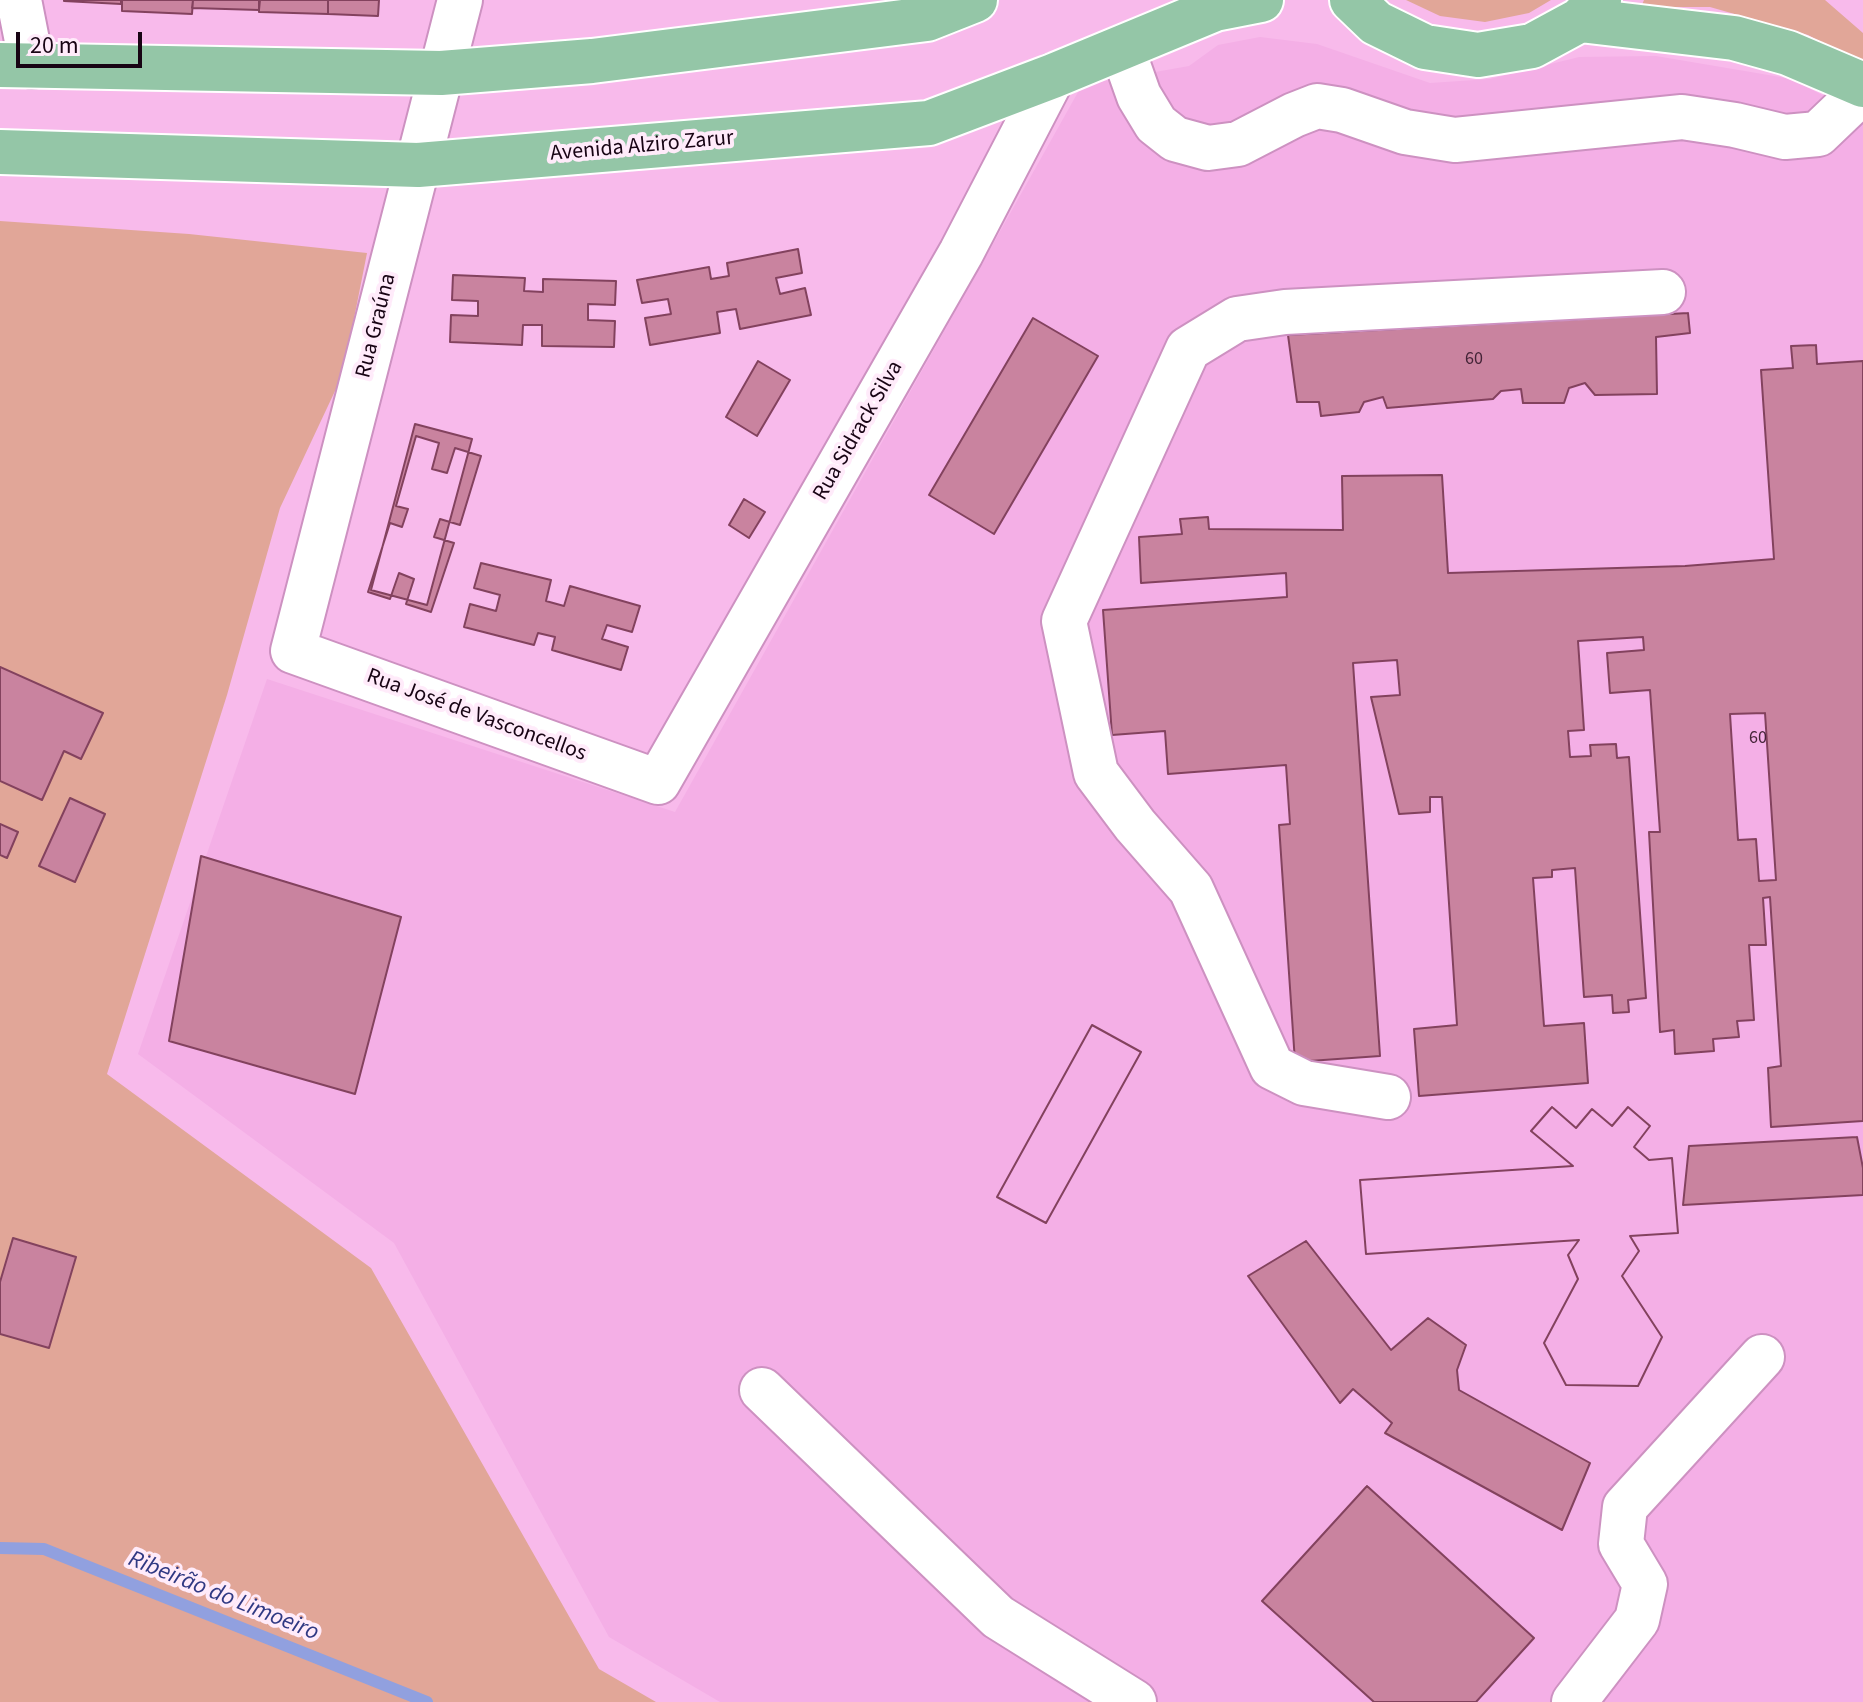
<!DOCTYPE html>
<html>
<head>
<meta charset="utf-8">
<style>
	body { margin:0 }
	#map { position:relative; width:1863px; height:1702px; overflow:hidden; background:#f8baeb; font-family:"Source Sans 3",sans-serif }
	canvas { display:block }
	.scale { position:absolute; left:16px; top:32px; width:126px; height:36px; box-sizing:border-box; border:4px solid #180414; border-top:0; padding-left:10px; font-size:24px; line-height:28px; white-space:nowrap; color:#180414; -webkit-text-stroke:6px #ffebfa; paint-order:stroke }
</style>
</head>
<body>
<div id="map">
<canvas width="1863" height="1702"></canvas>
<div class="scale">20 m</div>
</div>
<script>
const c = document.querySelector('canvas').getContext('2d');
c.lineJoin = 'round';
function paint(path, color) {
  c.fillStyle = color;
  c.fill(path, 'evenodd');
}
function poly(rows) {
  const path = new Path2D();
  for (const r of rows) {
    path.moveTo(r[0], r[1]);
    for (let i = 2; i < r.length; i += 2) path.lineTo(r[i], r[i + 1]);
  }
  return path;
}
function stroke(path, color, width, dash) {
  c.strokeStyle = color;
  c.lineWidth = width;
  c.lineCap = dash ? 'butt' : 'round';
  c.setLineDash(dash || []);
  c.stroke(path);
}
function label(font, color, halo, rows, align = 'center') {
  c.font = font + ' "Source Sans 3",sans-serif';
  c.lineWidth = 8;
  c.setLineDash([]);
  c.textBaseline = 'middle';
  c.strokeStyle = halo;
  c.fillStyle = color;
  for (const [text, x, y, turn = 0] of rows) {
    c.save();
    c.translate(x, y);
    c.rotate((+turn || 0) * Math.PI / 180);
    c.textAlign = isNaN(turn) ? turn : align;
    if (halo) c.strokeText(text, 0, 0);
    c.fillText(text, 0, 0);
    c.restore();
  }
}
const built = poly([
	[1260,37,1317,44,1430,83,1490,79,1579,57,1656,56,1792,79,1863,117,1863,1702,720,1702,609,1637,394,1243,138,1054,267,679,675,812,1082,85,1189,66,1218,45]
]);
const green = poly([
	[1406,0,1551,0,1529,13,1485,22,1440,16],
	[1644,0,1825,0,1863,33,1863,65,1808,35,1710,7,1641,7],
	[0,221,189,234,367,253,343,374,280,508,227,695,107,1074,371,1268,599,1669,656,1702,0,1702]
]);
const stream = poly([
	[0,1548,44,1549,427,1702]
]);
const building = poly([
	[64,0,121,0,121,4,64,1,64,0],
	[122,0,193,0,192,14,122,11,122,0],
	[193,0,260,0,259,10,192,8,193,0],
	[259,0,328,0,328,14,259,12,259,0],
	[328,0,379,0,378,16,328,14,328,0],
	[798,249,802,273,776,278,780,294,805,288,811,315,740,329,736,309,717,312,720,333,650,345,645,318,671,314,668,299,642,303,637,280,709,267,711,279,729,276,727,263,798,249],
	[453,275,525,278,524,291,543,292,543,279,616,281,615,305,588,304,588,320,615,321,614,347,542,346,542,325,523,325,522,345,450,342,451,315,478,316,478,301,452,300,453,275],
	[1688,313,1690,333,1656,337,1657,394,1595,395,1585,383,1569,388,1564,403,1523,403,1521,389,1501,391,1493,399,1387,408,1383,397,1364,402,1359,412,1321,416,1319,402,1297,402,1288,335,1688,313],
	[1688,313,1690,333,1656,337,1657,394,1595,395,1585,383,1569,388,1564,403,1523,403,1521,389,1501,391,1493,399,1387,408,1383,397,1364,402,1359,412,1321,416,1319,402,1297,402,1288,335,1688,313],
	[1688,313,1690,333,1656,337,1657,394,1595,395,1585,383,1569,388,1564,403,1523,403,1521,389,1501,391,1493,399,1387,408,1383,397,1364,402,1359,412,1321,416,1319,402,1297,402,1288,335,1688,313],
	[1688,313,1690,333,1656,337,1657,394,1595,395,1585,383,1569,388,1564,403,1523,403,1521,389,1501,391,1493,399,1387,408,1383,397,1364,402,1359,412,1321,416,1319,402,1297,402,1288,335,1688,313],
	[1688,313,1690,333,1656,337,1657,394,1595,395,1585,383,1569,388,1564,403,1523,403,1521,389,1501,391,1493,399,1387,408,1383,397,1364,402,1359,412,1321,416,1319,402,1297,402,1288,335,1688,313],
	[1688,313,1690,333,1656,337,1657,394,1595,395,1585,383,1569,388,1564,403,1523,403,1521,389,1501,391,1493,399,1387,408,1383,397,1364,402,1359,412,1321,416,1319,402,1297,402,1288,335,1688,313],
	[1688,313,1690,333,1656,337,1657,394,1595,395,1585,383,1569,388,1564,403,1523,403,1521,389,1501,391,1493,399,1387,408,1383,397,1364,402,1359,412,1321,416,1319,402,1297,402,1288,335,1688,313],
	[1688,313,1690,333,1656,337,1657,394,1595,395,1585,383,1569,388,1564,403,1523,403,1521,389,1501,391,1493,399,1387,408,1383,397,1364,402,1359,412,1321,416,1319,402,1297,402,1288,335,1688,313],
	[1688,313,1690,333,1656,337,1657,394,1595,395,1585,383,1569,388,1564,403,1523,403,1521,389,1501,391,1493,399,1387,408,1383,397,1364,402,1359,412,1321,416,1319,402,1297,402,1288,335,1688,313],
	[1033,318,1098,356,994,534,929,495,1033,318],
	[1033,318,1098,356,994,534,929,495,1033,318],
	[1033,318,1098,356,994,534,929,495,1033,318],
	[1033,318,1098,356,994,534,929,495,1033,318],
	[1033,318,1098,356,994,534,929,495,1033,318],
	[1033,318,1098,356,994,534,929,495,1033,318],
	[1033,318,1098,356,994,534,929,495,1033,318],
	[1816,345,1817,364,1863,361,1863,1121,1771,1127,1768,1068,1781,1066,1770,897,1763,898,1766,945,1749,945,1754,1020,1737,1021,1739,1037,1713,1039,1714,1051,1675,1054,1674,1030,1660,1032,1649,832,1660,832,1650,690,1610,693,1607,653,1644,650,1643,637,1578,641,1584,730,1568,731,1570,757,1591,756,1590,745,1616,744,1617,758,1629,757,1646,998,1628,1000,1629,1012,1613,1013,1612,995,1584,997,1575,868,1552,870,1552,877,1533,878,1544,1026,1584,1023,1588,1083,1419,1096,1414,1029,1457,1025,1442,797,1430,797,1430,812,1399,814,1371,697,1400,695,1397,660,1353,663,1380,1056,1295,1062,1279,825,1290,824,1286,765,1168,774,1165,731,1112,735,1103,610,1287,597,1286,573,1141,583,1139,537,1182,534,1180,519,1208,517,1209,529,1343,530,1342,476,1442,475,1448,573,1685,566,1774,559,1761,370,1793,368,1791,346,1816,345],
	[1816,345,1817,364,1863,361,1863,1121,1771,1127,1768,1068,1781,1066,1770,897,1763,898,1766,945,1749,945,1754,1020,1737,1021,1739,1037,1713,1039,1714,1051,1675,1054,1674,1030,1660,1032,1649,832,1660,832,1650,690,1610,693,1607,653,1644,650,1643,637,1578,641,1584,730,1568,731,1570,757,1591,756,1590,745,1616,744,1617,758,1629,757,1646,998,1628,1000,1629,1012,1613,1013,1612,995,1584,997,1575,868,1552,870,1552,877,1533,878,1544,1026,1584,1023,1588,1083,1419,1096,1414,1029,1457,1025,1442,797,1430,797,1430,812,1399,814,1371,697,1400,695,1397,660,1353,663,1380,1056,1295,1062,1279,825,1290,824,1286,765,1168,774,1165,731,1112,735,1103,610,1287,597,1286,573,1141,583,1139,537,1182,534,1180,519,1208,517,1209,529,1343,530,1342,476,1442,475,1448,573,1685,566,1774,559,1761,370,1793,368,1791,346,1816,345],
	[1816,345,1817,364,1863,361,1863,1121,1771,1127,1768,1068,1781,1066,1770,897,1763,898,1766,945,1749,945,1754,1020,1737,1021,1739,1037,1713,1039,1714,1051,1675,1054,1674,1030,1660,1032,1649,832,1660,832,1650,690,1610,693,1607,653,1644,650,1643,637,1578,641,1584,730,1568,731,1570,757,1591,756,1590,745,1616,744,1617,758,1629,757,1646,998,1628,1000,1629,1012,1613,1013,1612,995,1584,997,1575,868,1552,870,1552,877,1533,878,1544,1026,1584,1023,1588,1083,1419,1096,1414,1029,1457,1025,1442,797,1430,797,1430,812,1399,814,1371,697,1400,695,1397,660,1353,663,1380,1056,1295,1062,1279,825,1290,824,1286,765,1168,774,1165,731,1112,735,1103,610,1287,597,1286,573,1141,583,1139,537,1182,534,1180,519,1208,517,1209,529,1343,530,1342,476,1442,475,1448,573,1685,566,1774,559,1761,370,1793,368,1791,346,1816,345],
	[1816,345,1817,364,1863,361,1863,1121,1771,1127,1768,1068,1781,1066,1770,897,1763,898,1766,945,1749,945,1754,1020,1737,1021,1739,1037,1713,1039,1714,1051,1675,1054,1674,1030,1660,1032,1649,832,1660,832,1650,690,1610,693,1607,653,1644,650,1643,637,1578,641,1584,730,1568,731,1570,757,1591,756,1590,745,1616,744,1617,758,1629,757,1646,998,1628,1000,1629,1012,1613,1013,1612,995,1584,997,1575,868,1552,870,1552,877,1533,878,1544,1026,1584,1023,1588,1083,1419,1096,1414,1029,1457,1025,1442,797,1430,797,1430,812,1399,814,1371,697,1400,695,1397,660,1353,663,1380,1056,1295,1062,1279,825,1290,824,1286,765,1168,774,1165,731,1112,735,1103,610,1287,597,1286,573,1141,583,1139,537,1182,534,1180,519,1208,517,1209,529,1343,530,1342,476,1442,475,1448,573,1685,566,1774,559,1761,370,1793,368,1791,346,1816,345],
	[1816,345,1817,364,1863,361,1863,1121,1771,1127,1768,1068,1781,1066,1770,897,1763,898,1766,945,1749,945,1754,1020,1737,1021,1739,1037,1713,1039,1714,1051,1675,1054,1674,1030,1660,1032,1649,832,1660,832,1650,690,1610,693,1607,653,1644,650,1643,637,1578,641,1584,730,1568,731,1570,757,1591,756,1590,745,1616,744,1617,758,1629,757,1646,998,1628,1000,1629,1012,1613,1013,1612,995,1584,997,1575,868,1552,870,1552,877,1533,878,1544,1026,1584,1023,1588,1083,1419,1096,1414,1029,1457,1025,1442,797,1430,797,1430,812,1399,814,1371,697,1400,695,1397,660,1353,663,1380,1056,1295,1062,1279,825,1290,824,1286,765,1168,774,1165,731,1112,735,1103,610,1287,597,1286,573,1141,583,1139,537,1182,534,1180,519,1208,517,1209,529,1343,530,1342,476,1442,475,1448,573,1685,566,1774,559,1761,370,1793,368,1791,346,1816,345],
	[1816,345,1817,364,1863,361,1863,1121,1771,1127,1768,1068,1781,1066,1770,897,1763,898,1766,945,1749,945,1754,1020,1737,1021,1739,1037,1713,1039,1714,1051,1675,1054,1674,1030,1660,1032,1649,832,1660,832,1650,690,1610,693,1607,653,1644,650,1643,637,1578,641,1584,730,1568,731,1570,757,1591,756,1590,745,1616,744,1617,758,1629,757,1646,998,1628,1000,1629,1012,1613,1013,1612,995,1584,997,1575,868,1552,870,1552,877,1533,878,1544,1026,1584,1023,1588,1083,1419,1096,1414,1029,1457,1025,1442,797,1430,797,1430,812,1399,814,1371,697,1400,695,1397,660,1353,663,1380,1056,1295,1062,1279,825,1290,824,1286,765,1168,774,1165,731,1112,735,1103,610,1287,597,1286,573,1141,583,1139,537,1182,534,1180,519,1208,517,1209,529,1343,530,1342,476,1442,475,1448,573,1685,566,1774,559,1761,370,1793,368,1791,346,1816,345],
	[1816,345,1817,364,1863,361,1863,1121,1771,1127,1768,1068,1781,1066,1770,897,1763,898,1766,945,1749,945,1754,1020,1737,1021,1739,1037,1713,1039,1714,1051,1675,1054,1674,1030,1660,1032,1649,832,1660,832,1650,690,1610,693,1607,653,1644,650,1643,637,1578,641,1584,730,1568,731,1570,757,1591,756,1590,745,1616,744,1617,758,1629,757,1646,998,1628,1000,1629,1012,1613,1013,1612,995,1584,997,1575,868,1552,870,1552,877,1533,878,1544,1026,1584,1023,1588,1083,1419,1096,1414,1029,1457,1025,1442,797,1430,797,1430,812,1399,814,1371,697,1400,695,1397,660,1353,663,1380,1056,1295,1062,1279,825,1290,824,1286,765,1168,774,1165,731,1112,735,1103,610,1287,597,1286,573,1141,583,1139,537,1182,534,1180,519,1208,517,1209,529,1343,530,1342,476,1442,475,1448,573,1685,566,1774,559,1761,370,1793,368,1791,346,1816,345],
	[1816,345,1817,364,1863,361,1863,1121,1771,1127,1768,1068,1781,1066,1770,897,1763,898,1766,945,1749,945,1754,1020,1737,1021,1739,1037,1713,1039,1714,1051,1675,1054,1674,1030,1660,1032,1649,832,1660,832,1650,690,1610,693,1607,653,1644,650,1643,637,1578,641,1584,730,1568,731,1570,757,1591,756,1590,745,1616,744,1617,758,1629,757,1646,998,1628,1000,1629,1012,1613,1013,1612,995,1584,997,1575,868,1552,870,1552,877,1533,878,1544,1026,1584,1023,1588,1083,1419,1096,1414,1029,1457,1025,1442,797,1430,797,1430,812,1399,814,1371,697,1400,695,1397,660,1353,663,1380,1056,1295,1062,1279,825,1290,824,1286,765,1168,774,1165,731,1112,735,1103,610,1287,597,1286,573,1141,583,1139,537,1182,534,1180,519,1208,517,1209,529,1343,530,1342,476,1442,475,1448,573,1685,566,1774,559,1761,370,1793,368,1791,346,1816,345],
	[1816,345,1817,364,1863,361,1863,1121,1771,1127,1768,1068,1781,1066,1770,897,1763,898,1766,945,1749,945,1754,1020,1737,1021,1739,1037,1713,1039,1714,1051,1675,1054,1674,1030,1660,1032,1649,832,1660,832,1650,690,1610,693,1607,653,1644,650,1643,637,1578,641,1584,730,1568,731,1570,757,1591,756,1590,745,1616,744,1617,758,1629,757,1646,998,1628,1000,1629,1012,1613,1013,1612,995,1584,997,1575,868,1552,870,1552,877,1533,878,1544,1026,1584,1023,1588,1083,1419,1096,1414,1029,1457,1025,1442,797,1430,797,1430,812,1399,814,1371,697,1400,695,1397,660,1353,663,1380,1056,1295,1062,1279,825,1290,824,1286,765,1168,774,1165,731,1112,735,1103,610,1287,597,1286,573,1141,583,1139,537,1182,534,1180,519,1208,517,1209,529,1343,530,1342,476,1442,475,1448,573,1685,566,1774,559,1761,370,1793,368,1791,346,1816,345],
	[758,361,790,380,757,436,726,417,758,361],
	[415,424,472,439,427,605,371,590,415,424],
	[416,436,439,443,432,469,447,473,455,448,481,456,460,525,440,519,434,537,454,543,431,612,406,604,414,579,399,573,390,599,368,592,390,523,402,527,408,509,396,506,416,436],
	[744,499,765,512,749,538,729,525,744,499],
	[481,563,551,580,546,601,564,606,570,586,640,606,632,632,607,625,602,639,628,647,621,670,552,650,555,637,538,633,534,645,464,627,470,604,496,611,500,595,474,588,481,563],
	[0,667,103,713,81,759,64,751,42,800,0,781,0,667],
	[1765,713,1776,880,1759,881,1756,839,1738,840,1730,714,1765,713],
	[70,798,105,814,75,882,39,866,70,798],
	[0,824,18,832,7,858,0,855,0,824],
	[201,856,401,917,355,1094,169,1041,201,856],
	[1092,1025,1141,1052,1046,1223,997,1197,1092,1025],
	[1092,1025,1141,1052,1046,1223,997,1197,1092,1025],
	[1552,1107,1576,1128,1592,1109,1612,1126,1628,1107,1650,1126,1634,1147,1649,1160,1672,1158,1678,1233,1630,1236,1639,1251,1622,1276,1662,1337,1638,1386,1566,1385,1544,1343,1578,1279,1568,1255,1579,1240,1366,1254,1360,1180,1573,1166,1531,1131,1552,1107],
	[1552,1107,1576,1128,1592,1109,1612,1126,1628,1107,1650,1126,1634,1147,1649,1160,1672,1158,1678,1233,1630,1236,1639,1251,1622,1276,1662,1337,1638,1386,1566,1385,1544,1343,1578,1279,1568,1255,1579,1240,1366,1254,1360,1180,1573,1166,1531,1131,1552,1107],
	[1552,1107,1576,1128,1592,1109,1612,1126,1628,1107,1650,1126,1634,1147,1649,1160,1672,1158,1678,1233,1630,1236,1639,1251,1622,1276,1662,1337,1638,1386,1566,1385,1544,1343,1578,1279,1568,1255,1579,1240,1366,1254,1360,1180,1573,1166,1531,1131,1552,1107],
	[1552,1107,1576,1128,1592,1109,1612,1126,1628,1107,1650,1126,1634,1147,1649,1160,1672,1158,1678,1233,1630,1236,1639,1251,1622,1276,1662,1337,1638,1386,1566,1385,1544,1343,1578,1279,1568,1255,1579,1240,1366,1254,1360,1180,1573,1166,1531,1131,1552,1107],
	[1552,1107,1576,1128,1592,1109,1612,1126,1628,1107,1650,1126,1634,1147,1649,1160,1672,1158,1678,1233,1630,1236,1639,1251,1622,1276,1662,1337,1638,1386,1566,1385,1544,1343,1578,1279,1568,1255,1579,1240,1366,1254,1360,1180,1573,1166,1531,1131,1552,1107],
	[1552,1107,1576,1128,1592,1109,1612,1126,1628,1107,1650,1126,1634,1147,1649,1160,1672,1158,1678,1233,1630,1236,1639,1251,1622,1276,1662,1337,1638,1386,1566,1385,1544,1343,1578,1279,1568,1255,1579,1240,1366,1254,1360,1180,1573,1166,1531,1131,1552,1107],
	[1857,1137,1863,1168,1863,1195,1683,1205,1689,1146,1857,1137],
	[13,1238,76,1257,49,1348,0,1334,0,1282,13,1238],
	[1306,1241,1391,1350,1428,1318,1466,1345,1457,1370,1459,1390,1590,1463,1562,1530,1385,1433,1392,1423,1353,1389,1340,1403,1248,1276,1306,1241],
	[1306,1241,1391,1350,1428,1318,1466,1345,1457,1370,1459,1390,1590,1463,1562,1530,1385,1433,1392,1423,1353,1389,1340,1403,1248,1276,1306,1241],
	[1306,1241,1391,1350,1428,1318,1466,1345,1457,1370,1459,1390,1590,1463,1562,1530,1385,1433,1392,1423,1353,1389,1340,1403,1248,1276,1306,1241],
	[1367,1486,1534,1638,1476,1702,1374,1702,1262,1601,1367,1486]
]);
const minor = poly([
	[19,0,32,66],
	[460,0,293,651,658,782,961,253,1053,76],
	[1122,48,1139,96,1156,124,1175,139,1208,148,1238,144,1294,115,1317,106,1342,110,1405,132,1455,140,1682,117,1735,125,1785,137,1818,134,1863,91],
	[1388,1097,1304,1083,1272,1067,1191,889,1135,825,1096,773,1064,621,1188,349,1237,319,1285,312,1663,292],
	[762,1390,998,1617,1134,1702],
	[1574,1702,1637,1620,1645,1584,1621,1544,1625,1507,1762,1357]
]);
const major = poly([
	[1352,0,1376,23,1425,47,1478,55,1532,46,1580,20,1599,1],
	[1580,20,1734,38,1788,53,1863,85],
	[0,65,441,73,592,61,927,19,975,0],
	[0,152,418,165,929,123,1053,76,1215,9,1261,0]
]);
const numberNames = [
	["60",1474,360],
	["60",1758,739]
];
const streetNames = [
	["Avenida Alziro Zarur",642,147,-5],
	["Rua Graúna",377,326,-76],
	["Rua Sidrack Silva",859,431,-60],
	["Rua José de Vasconcellos",476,716,20]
];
const waterNames = [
	["Ribeirão do Limoeiro",223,1597,22]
];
paint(built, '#f4afe6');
paint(green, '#e1a698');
stroke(stream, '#91a0df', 12);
paint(building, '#c9839f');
stroke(building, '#83425e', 2);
stroke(minor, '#cd91c1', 48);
stroke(major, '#fff', 48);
stroke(minor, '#fff', 44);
stroke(major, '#94c6a7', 44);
label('18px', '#442437', null, numberNames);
label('22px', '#180414', '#ffebfa', streetNames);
label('italic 24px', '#303983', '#ffebfa', waterNames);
</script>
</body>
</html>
